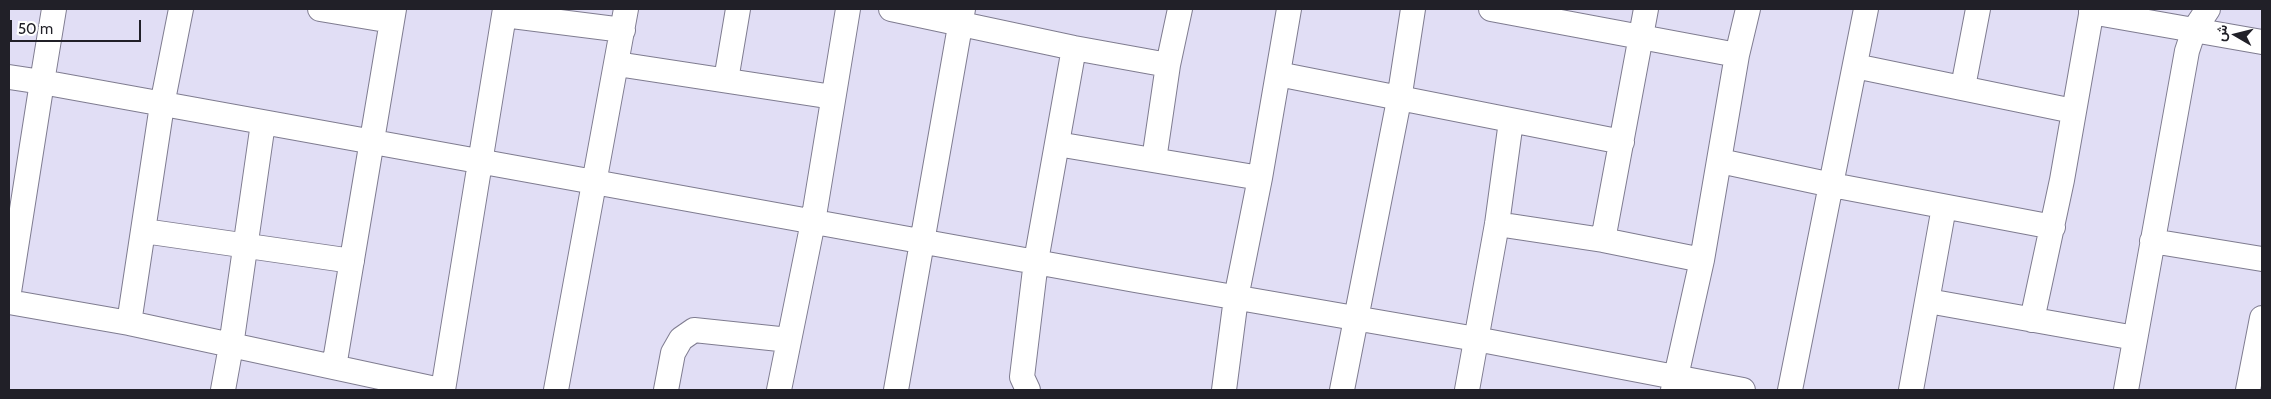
<!DOCTYPE html>
<html>
<head>
<meta charset="utf-8">
<style>
	body { margin:0 }
	#map { position:relative; width:2271px; height:399px; overflow:hidden; background:#e1def5; font-family:Cabin,Vazirmatn,sans-serif }
	canvas { display:block }
	.frame { position:absolute; inset:0; border:10px solid #212028; pointer-events:none }
	.north { position:absolute; left:2211px; top:10px; width:50px; height:50px; -webkit-text-stroke:4px #fff; paint-order:stroke; rotate:278deg; font-size:14px; font-weight:700; line-height:20px; text-align:center; color:#212028 }
	.north::after { content:''; display:block; margin:auto; width:18px; height:22px; background:#212028; clip-path:polygon(50% 0,100% 100%,50% 72%,0 100%) }
	.scale { position:absolute; left:10px; top:20px; width:131px; height:22px; box-sizing:border-box; border:2px solid #212028; border-top:0; padding-left:6px; font-size:15px; line-height:18px; white-space:nowrap; color:#212028; -webkit-text-stroke:4px #fff; paint-order:stroke }
</style>
</head>
<body>
<div id="map">
<canvas width="2271" height="399"></canvas>
<div class="frame"></div>
<div class="north">ش</div>
<div class="scale">50 m</div>
</div>
<script>
const c = document.querySelector('canvas').getContext('2d');
c.lineJoin = 'round';
function poly(rows) {
  const path = new Path2D();
  for (const r of rows) {
    path.moveTo(r[0], r[1]);
    for (let i = 2; i < r.length; i += 2) path.lineTo(r[i], r[i + 1]);
  }
  return path;
}
function stroke(path, color, width, dash) {
  c.strokeStyle = color;
  c.lineWidth = width;
  c.lineCap = dash ? 'butt' : 'round';
  c.setLineDash(dash || []);
  c.stroke(path);
}
const minor = poly([
	[54,9,42,82,1135,280,1476,339,1743,390],
	[320,9,392,21],
	[891,9,1074,48,1168,65],
	[1491,9,1737,55],
	[2091,12,2262,42],
	[504,15,623,30],
	[617,64,833,97],
	[1855,66,2073,111],
	[1278,74,1622,142],
	[9,77,42,82,9,292],
	[726,80,738,9],
	[1963,87,1978,9],
	[1057,144,1260,178],
	[1154,160,1168,65,1180,9],
	[1720,161,1832,185,2053,227],
	[1497,224,1603,240,1702,260],
	[144,231,352,261],
	[1603,240,1646,9],
	[2152,241,2262,259],
	[1928,301,2135,338],
	[9,302,129,323,162,105,181,9],
	[2032,320,2062,180,2092,9],
	[129,323,440,390],
	[334,367,394,9],
	[223,390,231,346,263,123],
	[443,390,505,9],
	[556,390,626,9],
	[666,390,673,353,681,339,694,330,789,340],
	[779,390,813,222,848,9],
	[896,390,963,9],
	[1028,390,1022,377,1036,261,1074,48],
	[1224,390,1236,298,1260,178,1289,9],
	[1342,390,1399,100,1413,9],
	[1467,390,1497,224,1511,121],
	[1673,390,1702,260,1737,55,1748,9],
	[1790,390,1866,9],
	[1911,390,1944,207],
	[2126,390,2187,51,2194,30,2208,9],
	[2248,390,2262,318]
]);
stroke(minor, '#7f7c90', 26);
stroke(minor, '#fff', 24);
</script>
</body>
</html>
